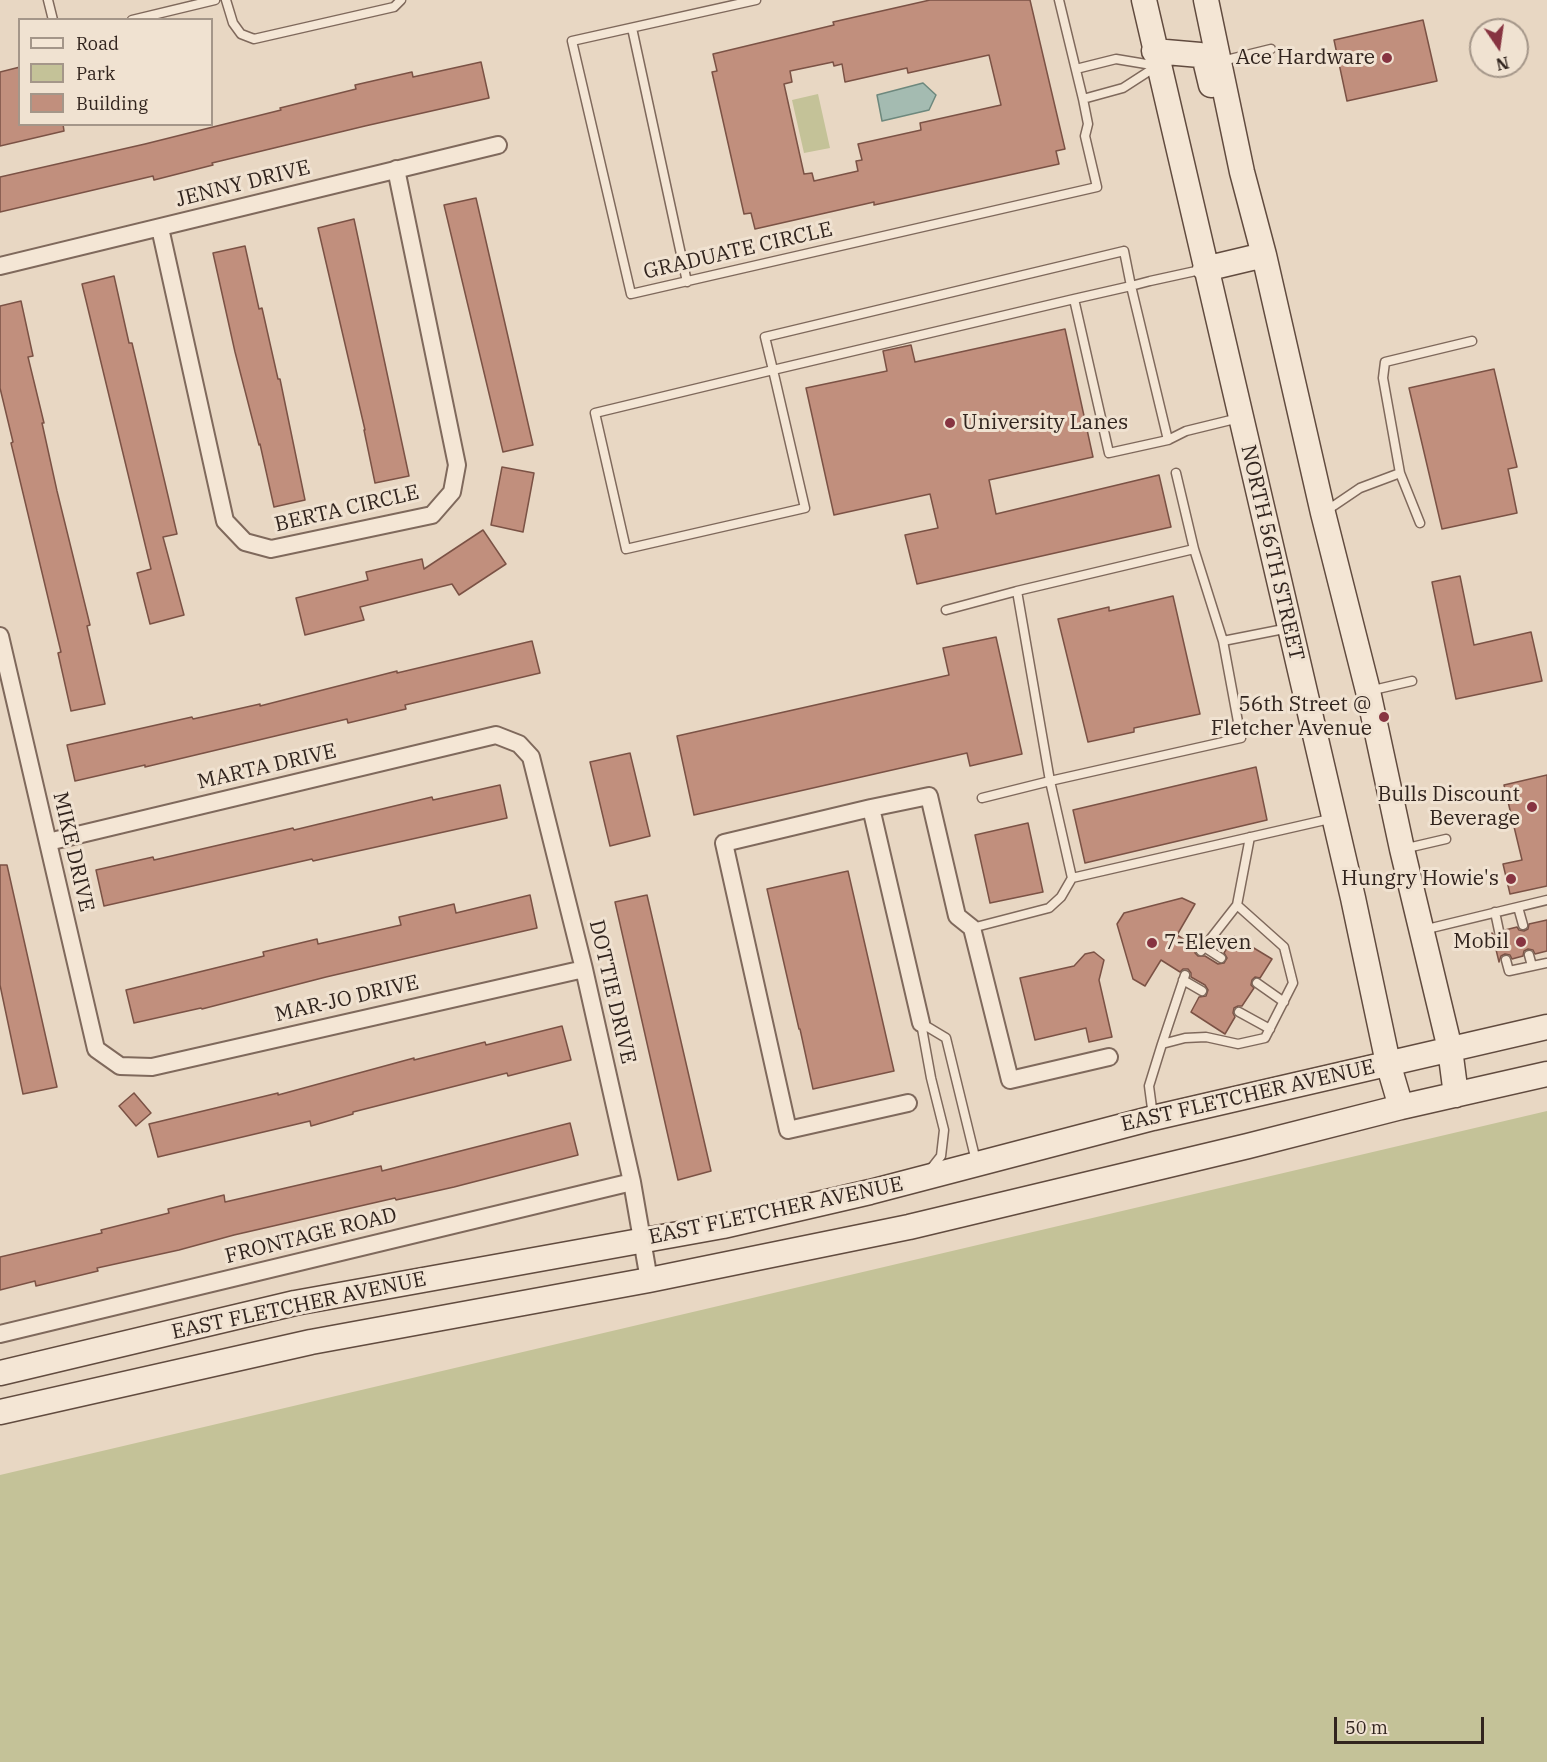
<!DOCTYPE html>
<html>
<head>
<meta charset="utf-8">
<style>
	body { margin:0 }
	#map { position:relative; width:1547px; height:1762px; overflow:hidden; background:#e8d7c3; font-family:"IBM Plex Serif",serif }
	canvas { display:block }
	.legend { position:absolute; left:18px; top:18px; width:195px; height:108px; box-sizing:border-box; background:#f0e2d1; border:2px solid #a49689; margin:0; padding:8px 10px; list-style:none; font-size:18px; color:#31241e }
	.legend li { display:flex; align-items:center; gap:12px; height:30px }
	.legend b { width:30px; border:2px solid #a49689 }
	.north { position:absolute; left:1469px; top:18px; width:60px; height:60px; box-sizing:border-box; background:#f0e2d1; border:2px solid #a49689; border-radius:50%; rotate:167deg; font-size:16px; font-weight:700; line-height:24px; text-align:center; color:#31241e }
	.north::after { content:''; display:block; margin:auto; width:21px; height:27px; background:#873441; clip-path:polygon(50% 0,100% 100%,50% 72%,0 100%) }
	.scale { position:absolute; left:1334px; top:1717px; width:150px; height:27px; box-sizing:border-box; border:3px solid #31241e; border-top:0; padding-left:8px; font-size:18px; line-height:21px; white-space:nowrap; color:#31241e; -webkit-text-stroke:4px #f0e2d1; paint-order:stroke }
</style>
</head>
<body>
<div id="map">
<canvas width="1547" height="1762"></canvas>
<ul class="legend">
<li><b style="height:8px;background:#f4e6d5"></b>Road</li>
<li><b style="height:16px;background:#c4c298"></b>Park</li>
<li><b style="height:16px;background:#c18f7d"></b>Building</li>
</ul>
<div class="north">N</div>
<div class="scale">50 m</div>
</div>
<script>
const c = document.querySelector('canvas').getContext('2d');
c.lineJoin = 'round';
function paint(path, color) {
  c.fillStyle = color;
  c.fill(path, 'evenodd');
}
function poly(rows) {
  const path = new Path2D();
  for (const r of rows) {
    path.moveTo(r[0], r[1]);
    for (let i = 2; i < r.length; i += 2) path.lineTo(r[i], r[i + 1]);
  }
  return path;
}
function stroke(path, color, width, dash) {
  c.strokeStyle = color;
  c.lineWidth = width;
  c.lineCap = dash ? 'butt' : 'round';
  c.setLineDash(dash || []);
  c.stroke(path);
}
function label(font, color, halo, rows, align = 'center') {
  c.font = font + ' "IBM Plex Serif",serif';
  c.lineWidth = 6;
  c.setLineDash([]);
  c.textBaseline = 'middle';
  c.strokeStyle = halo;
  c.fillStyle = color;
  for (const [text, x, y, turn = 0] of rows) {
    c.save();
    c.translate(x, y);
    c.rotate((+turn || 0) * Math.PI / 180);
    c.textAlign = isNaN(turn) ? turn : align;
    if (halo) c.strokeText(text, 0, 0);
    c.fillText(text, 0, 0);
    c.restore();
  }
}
const green = poly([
	[818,94,830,148,804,153,792,100],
	[1547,1111,1547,1762,0,1762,0,1475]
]);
const water = poly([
	[923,83,936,95,929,110,882,121,877,95,923,83]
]);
const building = poly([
	[930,0,1030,0,1065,149,1056,151,1059,164,874,205,874,202,755,229,751,213,744,214,712,72,717,71,713,54,834,25,833,22,930,0],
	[989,55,1001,105,920,123,921,130,858,144,862,160,856,161,858,171,814,181,812,173,804,174,784,84,792,82,790,71,833,62,834,66,842,64,845,82,907,68,908,73,989,55],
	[1423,20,1437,81,1347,101,1334,40,1423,20],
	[481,62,489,98,365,126,212,163,213,165,154,180,153,176,0,212,0,177,145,144,281,110,280,108,356,89,355,85,412,72,413,77,481,62],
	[20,67,20,124,63,124,64,131,0,146,0,72,20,67],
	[476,198,533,445,503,452,444,205,476,198],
	[354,219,409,476,375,483,364,430,365,430,318,228,354,219],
	[245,246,259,309,262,308,278,379,280,379,305,500,274,507,260,444,259,445,235,352,213,253,245,246],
	[114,276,129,343,132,343,177,534,163,537,184,615,150,624,137,573,151,569,82,284,114,276],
	[21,301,33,356,28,357,44,423,42,423,57,491,90,625,87,626,105,704,71,711,58,653,61,652,11,443,13,442,0,388,0,306,21,301],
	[1065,329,1093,457,989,480,996,514,1159,475,1171,527,917,584,905,535,938,528,930,494,834,515,806,388,887,371,883,351,911,345,915,362,1065,329],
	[1494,369,1517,467,1508,469,1517,513,1442,529,1409,388,1494,369],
	[502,467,534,473,523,532,491,525,502,467],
	[483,530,506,564,459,595,452,584,360,607,364,620,305,635,296,598,368,580,366,572,422,559,424,569,483,530],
	[1460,576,1474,645,1531,632,1542,681,1456,699,1432,582,1460,576],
	[1173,596,1200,714,1134,728,1134,732,1088,742,1058,619,1109,607,1109,611,1173,596],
	[996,637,1022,754,970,766,967,753,694,815,677,736,949,675,943,648,996,637],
	[532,641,540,673,405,705,406,709,348,723,347,719,145,767,145,765,75,781,67,745,192,717,193,719,260,704,260,706,397,671,397,673,532,641],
	[630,753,650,836,610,846,590,762,630,753],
	[1256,767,1267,820,1085,863,1073,810,1256,767],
	[1547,775,1547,886,1510,894,1503,864,1522,860,1504,785,1547,775],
	[500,785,507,818,313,861,312,859,104,906,96,870,153,857,154,860,293,828,294,830,432,797,433,800,500,785],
	[1028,823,1043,892,990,903,975,835,1028,823],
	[0,865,7,865,57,1087,23,1094,0,985,0,865],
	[848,871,894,1071,813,1089,800,1029,799,1029,767,889,848,871],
	[530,895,537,928,326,977,202,1009,201,1008,134,1023,126,990,264,956,263,952,317,939,318,944,401,925,399,917,454,904,456,913,530,895],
	[647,895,711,1171,678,1180,615,902,647,895],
	[1182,898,1195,904,1177,935,1196,947,1195,953,1198,956,1205,956,1218,964,1224,963,1227,958,1224,953,1234,936,1272,959,1260,978,1255,977,1252,980,1251,985,1254,988,1242,1006,1238,1006,1234,1008,1233,1013,1235,1017,1225,1034,1191,1012,1199,997,1206,996,1208,990,1205,985,1191,977,1191,973,1188,969,1183,969,1180,972,1161,960,1145,986,1133,979,1117,924,1124,913,1182,898],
	[1547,920,1547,951,1535,954,1533,950,1528,949,1524,951,1523,956,1512,959,1510,955,1505,954,1501,956,1499,962,1492,933,1496,937,1501,937,1505,934,1505,930,1517,927,1519,930,1524,931,1528,929,1529,924,1547,920],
	[1094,952,1104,960,1099,980,1112,1037,1089,1042,1086,1028,1035,1040,1020,978,1074,966,1085,954,1094,952],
	[562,1026,571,1060,508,1076,507,1073,353,1112,353,1114,311,1126,310,1121,158,1157,149,1124,278,1093,278,1095,414,1058,414,1060,485,1042,486,1045,562,1026],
	[134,1093,151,1113,136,1126,119,1106,134,1093],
	[570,1123,578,1155,454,1187,396,1200,395,1198,234,1235,179,1250,97,1268,98,1271,36,1286,35,1281,0,1290,0,1257,102,1233,101,1230,169,1213,168,1209,224,1195,225,1202,381,1166,382,1171,570,1123]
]);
const lane = poly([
	[48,0,53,20],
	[226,0,233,23,241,34,254,39,394,7,401,0],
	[756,0,572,41,631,294,1097,187,1085,136,1088,124,1083,99,1059,0],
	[132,20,215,0],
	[632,28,687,282],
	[1222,61,1271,49],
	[1076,69,1116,59,1158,66],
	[1083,99,1123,88,1157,66],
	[1074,299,1109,453,1168,440,1186,431,1239,418],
	[1168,440,1131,286,1124,251,765,337,773,370,805,508,626,549,595,413,773,370,1074,299,1131,286,1150,281,1205,269],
	[1176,473,1194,549],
	[1400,473,1383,378,1385,362,1472,341],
	[1326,511,1360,488,1400,473,1420,523],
	[946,610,1017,591],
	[1223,641,1194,549,1017,591,1050,781,1241,738,1223,641,1289,628],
	[1369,691,1412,681],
	[982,798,1050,781,1072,878,1334,818],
	[1403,849,1446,839],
	[1518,907,1523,925],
	[1495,912,1499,931],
	[972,928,1049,908,1061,897,1072,878],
	[1423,930,1547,900],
	[1204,947,1221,958],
	[1201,951,1237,905,1250,837],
	[1529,955,1532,966],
	[1506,960,1509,971,1547,963],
	[1183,980,1202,991],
	[1257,983,1284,1002],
	[1239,1012,1270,1029],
	[921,1023,931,1078,944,1130,941,1156,930,1170],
	[921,1023,946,1038,976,1161],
	[1162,1044,1185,975],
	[1153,1116,1149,1086,1162,1044,1185,1038,1206,1037,1238,1044,1265,1038,1293,983,1284,947,1237,905]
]);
const street = poly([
	[160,228,225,521,245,542,271,549,432,515,452,492,457,465,396,169],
	[0,266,498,145],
	[0,636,96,1049,120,1066,152,1067,584,969],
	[871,808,929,796,957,916,972,928,1010,1080,1109,1057],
	[48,842,496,735,519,744,531,757,584,969,632,1182,649,1280],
	[908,1103,788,1130,724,843,871,808,921,1023],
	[0,1334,632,1182]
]);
const secondary = poly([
	[1144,0,1353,898,1388,1063,1401,1107],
	[1206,0,1242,172,1264,255,1323,513,1368,691,1402,849,1450,1049,1456,1095],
	[1154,51,1200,55,1205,60,1211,85],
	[1205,269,1264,255],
	[0,1373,295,1303,723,1226,870,1192,1153,1118,1547,1027],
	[0,1412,311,1342,649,1280,909,1227,1248,1146,1401,1107,1547,1074]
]);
const markers = [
	[1387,58,6,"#873441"],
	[950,423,6,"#873441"],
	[1384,717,6,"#873441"],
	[1532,807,6,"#873441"],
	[1511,879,6,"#873441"],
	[1521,942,6,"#873441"],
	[1152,943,6,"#873441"]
];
const poiNames = [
	["Ace Hardware",1375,58],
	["University Lanes",962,423,"left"],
	["56th Street @",1372,705],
	["Fletcher Avenue",1372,729],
	["Bulls Discount",1520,795],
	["Beverage",1520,819],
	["Hungry Howie's",1499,879],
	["Mobil",1509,942],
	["7-Eleven",1164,943,"left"]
];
const streetNames = [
	["JENNY DRIVE",243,184,-14],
	["GRADUATE CIRCLE",738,251,-13],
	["BERTA CIRCLE",347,509,-13],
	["NORTH 56TH STREET",1272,553,77],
	["MARTA DRIVE",267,767,-13],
	["MIKE DRIVE",73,852,77],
	["DOTTIE DRIVE",612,992,77],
	["MAR-JO DRIVE",347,999,-13],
	["EAST FLETCHER AVENUE",1248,1096,-13],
	["EAST FLETCHER AVENUE",776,1211,-12],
	["FRONTAGE ROAD",311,1236,-14],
	["EAST FLETCHER AVENUE",299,1306,-12]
];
paint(green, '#c4c298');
paint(water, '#a4bbb1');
stroke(water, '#6d887d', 1.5);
paint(building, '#c18f7d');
stroke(building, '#7b5245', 1.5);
stroke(lane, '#7f695c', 11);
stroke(street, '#7f695c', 20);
stroke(secondary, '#614b3f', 27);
stroke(lane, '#f4e6d5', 8);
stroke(street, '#f4e6d5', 16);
stroke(secondary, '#f4e6d5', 24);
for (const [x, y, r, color] of markers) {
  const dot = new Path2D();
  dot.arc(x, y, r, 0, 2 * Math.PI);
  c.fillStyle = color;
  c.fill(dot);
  stroke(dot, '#f0e2d1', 2);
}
label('21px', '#31241e', '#f0e2d1', poiNames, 'right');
label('21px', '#31241e', '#f0e2d1', streetNames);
</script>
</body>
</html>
